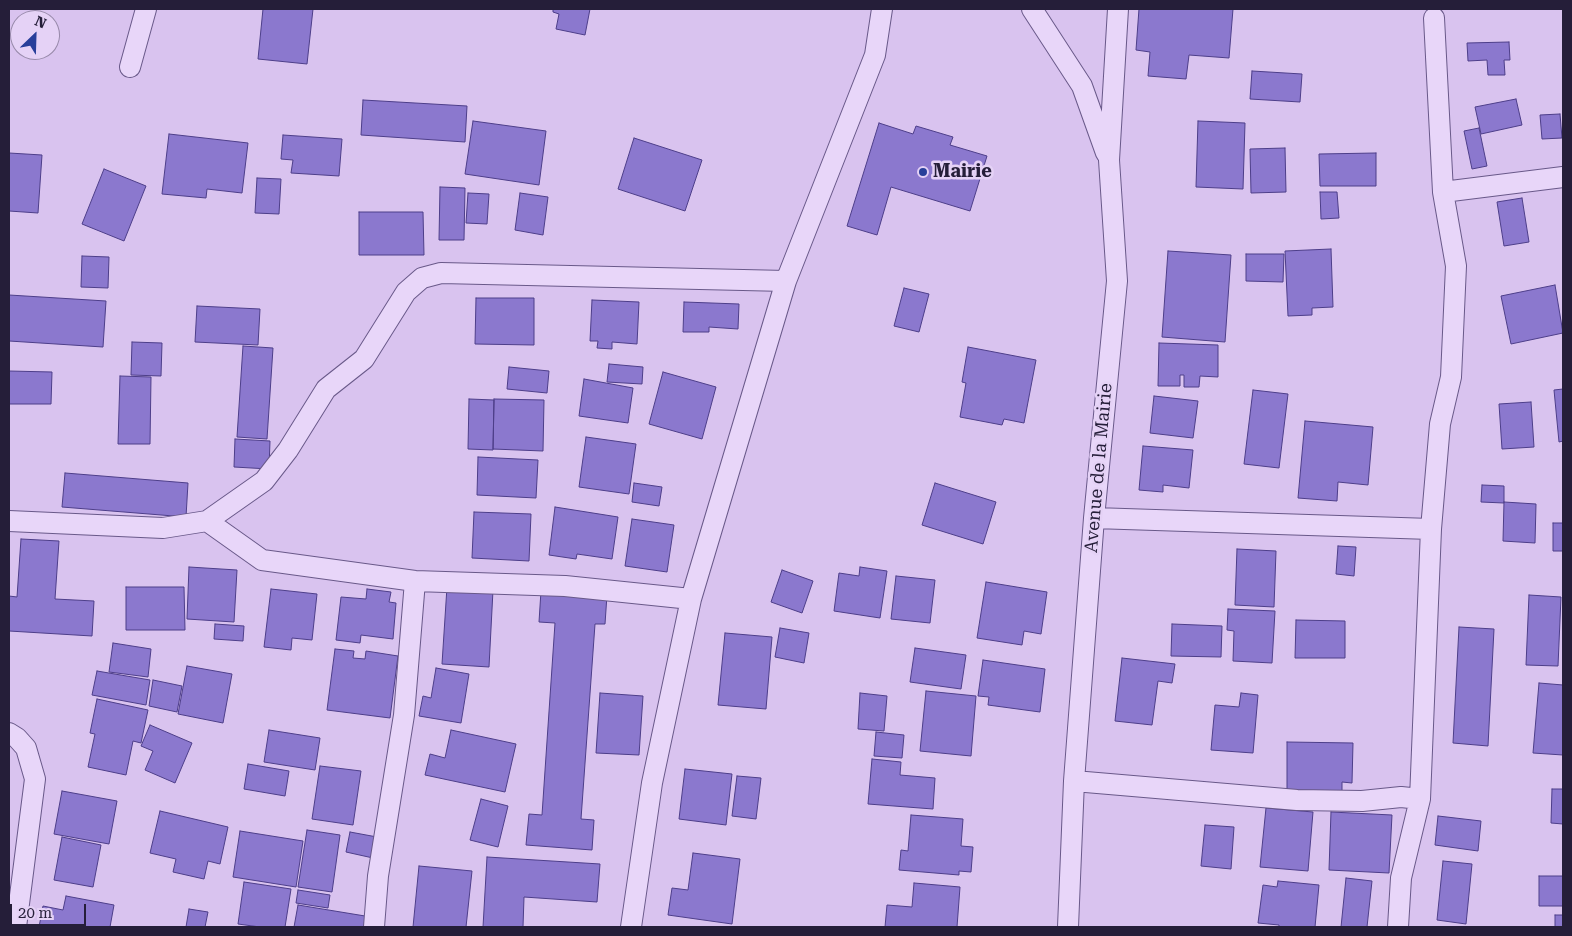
<!DOCTYPE html>
<html>
<head>
<meta charset="utf-8">
<style>
	body { margin:0 }
	#map { position:relative; width:1572px; height:936px; overflow:hidden; background:#d9c3ef; font-family:"Roboto Serif",serif }
	canvas { display:block }
	.frame { position:absolute; inset:0; border:10px solid #251e39; pointer-events:none }
	.north { position:absolute; left:10px; top:10px; width:50px; height:50px; box-sizing:border-box; background:#e5d2f6; border:1px solid #988aaa; border-radius:50%; rotate:24deg; font-size:14px; font-weight:700; line-height:20px; text-align:center; color:#251e39 }
	.north::after { content:''; display:block; margin:auto; width:18px; height:22px; background:#283f9a; clip-path:polygon(50% 0,100% 100%,50% 72%,0 100%) }
	.scale { position:absolute; left:10px; top:904px; width:76px; height:22px; box-sizing:border-box; border:2px solid #251e39; border-top:0; padding-left:6px; font-size:15px; line-height:18px; white-space:nowrap; color:#251e39; -webkit-text-stroke:4px #e5d2f6; paint-order:stroke }
</style>
</head>
<body>
<div id="map">
<canvas width="1572" height="936"></canvas>
<div class="frame"></div>
<div class="north">N</div>
<div class="scale">20 m</div>
</div>
<script>
const c = document.querySelector('canvas').getContext('2d');
c.lineJoin = 'round';
function paint(path, color) {
  c.fillStyle = color;
  c.fill(path, 'evenodd');
}
function poly(rows) {
  const path = new Path2D();
  for (const r of rows) {
    path.moveTo(r[0], r[1]);
    for (let i = 2; i < r.length; i += 2) path.lineTo(r[i], r[i + 1]);
  }
  return path;
}
function stroke(path, color, width, dash) {
  c.strokeStyle = color;
  c.lineWidth = width;
  c.lineCap = dash ? 'butt' : 'round';
  c.setLineDash(dash || []);
  c.stroke(path);
}
function label(font, color, halo, rows, align = 'center') {
  c.font = font + ' "Roboto Serif",serif';
  c.lineWidth = 5;
  c.setLineDash([]);
  c.textBaseline = 'middle';
  c.strokeStyle = halo;
  c.fillStyle = color;
  for (const [text, x, y, turn = 0] of rows) {
    c.save();
    c.translate(x, y);
    c.rotate((+turn || 0) * Math.PI / 180);
    c.textAlign = isNaN(turn) ? turn : align;
    if (halo) c.strokeText(text, 0, 0);
    c.fillText(text, 0, 0);
    c.restore();
  }
}
const building = poly([
	[263,9,313,9,307,64,258,59,263,9],
	[553,9,590,9,585,35,556,29,559,14,553,12,553,9],
	[1139,9,1233,9,1229,58,1189,55,1186,79,1148,76,1150,52,1136,50,1139,9],
	[1509,42,1510,60,1504,60,1505,75,1488,75,1487,60,1468,61,1467,43,1509,42],
	[1252,71,1302,74,1300,102,1250,99,1252,71],
	[1516,99,1522,125,1481,134,1475,107,1516,99],
	[363,100,467,106,465,142,361,135,363,100],
	[1560,114,1562,138,1542,139,1540,115,1560,114],
	[473,121,546,131,539,185,465,174,473,121],
	[1198,121,1245,123,1243,189,1196,187,1198,121],
	[879,123,913,134,916,126,953,137,950,145,987,156,970,211,891,187,877,235,847,226,879,123],
	[1479,128,1487,166,1472,169,1464,131,1479,128],
	[169,134,248,143,242,193,207,189,206,198,162,194,169,134],
	[283,135,342,139,339,176,291,173,293,160,281,159,283,135],
	[634,138,702,160,685,211,618,189,634,138],
	[1285,148,1286,192,1251,193,1250,149,1285,148],
	[9,153,42,155,38,213,9,211,9,153],
	[1376,153,1376,186,1320,186,1319,154,1376,153],
	[104,169,146,186,124,241,82,224,104,169],
	[257,178,281,179,279,214,255,213,257,178],
	[440,187,465,188,464,240,439,240,440,187],
	[1320,192,1337,192,1339,218,1321,219,1320,192],
	[468,193,489,194,487,224,466,223,468,193],
	[520,193,548,197,543,235,515,230,520,193],
	[1522,198,1529,242,1504,246,1497,202,1522,198],
	[359,212,423,212,424,255,359,255,359,212],
	[1331,249,1333,307,1312,308,1312,315,1288,316,1285,251,1331,249],
	[1168,251,1231,255,1225,342,1162,337,1168,251],
	[1246,254,1284,254,1283,282,1246,281,1246,254],
	[82,256,109,257,108,288,81,287,82,256],
	[1555,285,1563,333,1511,344,1501,296,1555,285],
	[904,288,929,294,919,332,894,326,904,288],
	[9,295,106,301,103,347,9,341,9,295],
	[476,298,534,298,534,345,475,344,476,298],
	[592,300,639,302,637,344,612,342,612,349,597,348,598,341,590,341,592,300],
	[684,302,739,304,738,329,709,327,709,332,683,332,684,302],
	[197,306,260,309,258,345,195,342,197,306],
	[132,342,162,343,161,376,131,375,132,342],
	[1159,343,1218,345,1218,377,1200,376,1199,387,1184,387,1184,375,1180,375,1180,386,1158,386,1159,343],
	[243,346,273,348,267,439,237,437,243,346],
	[968,347,1036,360,1024,423,1004,419,1002,425,960,417,966,383,962,382,968,347],
	[609,364,643,367,642,384,607,382,609,364],
	[509,367,549,371,547,393,507,389,509,367],
	[9,371,52,372,51,404,9,404,9,371],
	[663,372,716,387,702,439,649,424,663,372],
	[120,376,151,377,150,444,118,444,120,376],
	[584,379,633,388,628,423,579,416,584,379],
	[1563,389,1563,441,1559,442,1554,390,1563,389],
	[1253,390,1288,394,1279,468,1244,464,1253,390],
	[1154,396,1198,401,1193,438,1150,433,1154,396],
	[469,399,494,400,493,450,468,449,469,399],
	[494,399,544,400,543,451,493,449,494,399],
	[1531,402,1534,447,1502,449,1499,404,1531,402],
	[1305,421,1373,427,1368,485,1338,482,1337,501,1298,498,1305,421],
	[586,437,636,444,629,494,579,487,586,437],
	[235,439,270,441,269,469,234,467,235,439],
	[1143,446,1193,450,1189,488,1163,485,1163,492,1139,490,1143,446],
	[478,457,538,460,536,498,477,495,478,457],
	[65,473,188,483,186,517,62,507,65,473],
	[634,483,662,487,659,506,632,502,634,483],
	[935,483,996,502,983,544,922,525,935,483],
	[1482,485,1504,486,1504,503,1481,502,1482,485],
	[1504,502,1536,504,1535,543,1503,541,1504,502],
	[555,507,618,517,612,559,577,554,576,559,549,555,555,507],
	[474,512,531,514,529,561,472,558,474,512],
	[632,519,674,525,667,572,625,566,632,519],
	[1553,523,1563,523,1563,551,1553,551,1553,523],
	[21,539,59,541,55,599,94,601,92,636,9,631,9,596,17,597,21,539],
	[1338,546,1356,547,1354,576,1336,574,1338,546],
	[1237,549,1276,551,1274,607,1235,605,1237,549],
	[189,567,237,570,234,622,187,619,189,567],
	[860,567,887,571,880,618,834,611,839,573,859,576,860,567],
	[782,570,813,581,802,613,771,602,782,570],
	[896,576,935,580,930,623,891,619,896,576],
	[986,582,1047,592,1041,634,1024,631,1022,645,977,638,986,582],
	[126,587,184,587,185,630,126,630,126,587],
	[447,587,493,590,489,667,442,664,447,587],
	[271,589,317,594,312,640,292,638,291,650,264,647,271,589],
	[367,589,391,592,389,602,396,603,393,639,361,635,360,643,336,640,341,597,366,599,367,589],
	[541,591,607,595,605,624,595,624,581,819,594,820,592,850,526,845,529,814,542,815,555,623,539,622,541,591],
	[1529,595,1561,597,1558,666,1526,665,1529,595],
	[1228,609,1275,611,1272,663,1233,661,1234,631,1227,630,1228,609],
	[1296,620,1345,621,1345,658,1295,658,1296,620],
	[215,624,244,626,243,641,214,639,215,624],
	[1172,624,1222,626,1221,657,1171,656,1172,624],
	[1459,627,1494,629,1488,746,1453,743,1459,627],
	[780,628,809,633,804,663,775,657,780,628],
	[725,633,772,637,766,709,718,705,725,633],
	[113,643,151,649,148,677,109,672,113,643],
	[915,648,966,655,961,689,910,682,915,648],
	[335,649,354,651,353,658,365,659,366,651,398,656,390,718,327,710,335,649],
	[1122,658,1175,664,1172,683,1158,681,1152,725,1115,721,1122,658],
	[983,660,1045,669,1040,712,988,705,989,697,978,696,983,660],
	[187,666,232,674,223,723,178,714,187,666],
	[436,668,469,674,461,723,419,716,423,696,431,698,436,668],
	[97,671,150,680,146,705,92,695,97,671],
	[153,680,182,686,177,712,149,706,153,680],
	[1539,683,1563,685,1563,755,1533,753,1539,683],
	[926,691,976,696,971,756,920,751,926,691],
	[600,693,643,696,639,755,596,753,600,693],
	[860,693,887,696,884,731,858,729,860,693],
	[1241,693,1258,695,1253,753,1211,750,1215,705,1239,707,1241,693],
	[97,699,148,710,141,743,133,741,126,775,88,767,95,734,90,733,97,699],
	[150,725,192,743,175,783,145,770,153,751,141,746,150,725],
	[269,730,320,738,315,770,264,762,269,730],
	[451,730,516,744,505,792,425,775,430,754,445,758,451,730],
	[876,732,904,735,902,758,874,756,876,732],
	[1287,742,1353,743,1352,783,1342,782,1342,791,1287,790,1287,742],
	[872,759,901,762,900,775,935,778,933,809,868,804,872,759],
	[248,764,289,771,285,796,244,789,248,764],
	[320,766,361,771,353,825,312,819,320,766],
	[685,769,732,774,726,825,679,819,685,769],
	[737,776,761,778,756,819,732,816,737,776],
	[1552,789,1563,789,1563,824,1551,823,1552,789],
	[62,791,117,801,109,844,54,834,62,791],
	[481,799,508,806,498,847,470,840,481,799],
	[1266,808,1313,812,1308,871,1260,867,1266,808],
	[160,811,228,827,220,864,208,861,204,879,173,872,176,859,150,853,160,811],
	[1331,812,1392,815,1389,873,1329,870,1331,812],
	[911,815,963,819,961,846,973,847,971,872,959,871,959,875,899,870,901,850,908,851,911,815],
	[1438,816,1481,821,1478,851,1435,845,1438,816],
	[1205,825,1234,827,1231,869,1201,866,1205,825],
	[307,830,340,835,332,892,298,887,307,830],
	[240,831,303,841,296,887,233,877,240,831],
	[350,832,377,837,373,858,346,852,350,832],
	[62,837,101,845,93,887,54,880,62,837],
	[693,853,740,859,732,924,668,915,672,888,688,890,693,853],
	[487,857,600,864,597,902,524,897,523,927,483,927,487,857],
	[1443,861,1472,864,1466,924,1437,920,1443,861],
	[419,866,472,871,466,927,413,927,419,866],
	[1539,876,1563,876,1563,906,1539,906,1539,876],
	[1346,878,1372,881,1367,927,1341,927,1346,878],
	[1278,881,1319,885,1315,927,1279,927,1279,925,1258,923,1263,885,1277,887,1278,881],
	[244,882,291,889,285,927,260,927,238,924,244,882],
	[914,883,960,887,957,927,885,927,887,905,912,907,914,883],
	[298,890,330,895,328,908,296,903,298,890],
	[66,896,114,905,110,927,39,927,43,906,63,910,66,896],
	[298,905,365,916,364,927,294,927,298,905],
	[189,909,208,912,205,927,186,927,189,909],
	[1555,915,1563,915,1563,927,1555,927,1555,915]
]);
const street = poly([
	[1032,9,1082,86,1106,153],
	[130,67,146,9],
	[1443,192,1563,177],
	[1094,518,1431,529],
	[9,521,163,528,207,521,262,560,415,581,565,586,691,599],
	[207,521,264,481,288,450,326,389,364,359,406,292,422,278,441,273,786,281],
	[9,733,17,738,26,748,35,779,16,927],
	[1074,781,1297,800,1362,801,1401,797,1420,799],
	[374,927,378,876,404,715,415,581],
	[631,927,652,783,691,599,786,281,875,55,882,9],
	[1068,927,1074,781,1094,518,1117,281,1109,160,1118,9],
	[1398,927,1401,878,1420,799,1431,529,1440,424,1451,377,1456,266,1443,192,1434,18]
]);
const markers = [
	[923,172,5,"#283f9a"]
];
const poiNames = [
	["Mairie",933,172]
];
const streetNames = [
	["Avenue de la Mairie",1099,468,-85]
];
paint(building, '#8b78ce');
stroke(building, '#4d3e89', 1);
stroke(street, '#695989', 22);
stroke(street, '#e8d6f9', 20);
for (const [x, y, r, color] of markers) {
  const dot = new Path2D();
  dot.arc(x, y, r, 0, 2 * Math.PI);
  c.fillStyle = color;
  c.fill(dot);
  stroke(dot, '#e5d2f6', 2);
}
label('bold 18px', '#251e39', '#e5d2f6', poiNames, 'left');
label('18px', '#251e39', '#e5d2f6', streetNames);
</script>
</body>
</html>
